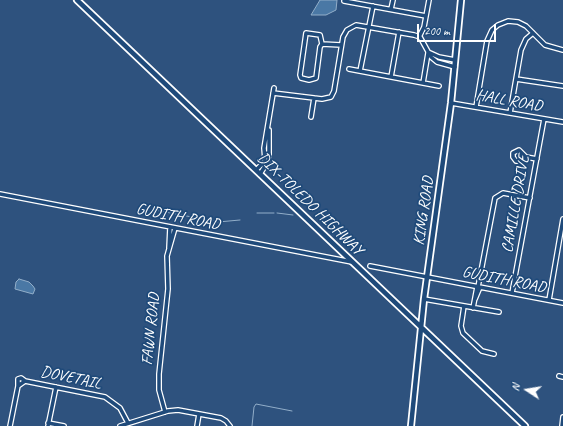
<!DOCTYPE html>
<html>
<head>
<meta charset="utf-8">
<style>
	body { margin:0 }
	#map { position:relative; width:563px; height:426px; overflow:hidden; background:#2e527e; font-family:Caveat,sans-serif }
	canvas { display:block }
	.north { position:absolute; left:507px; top:370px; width:40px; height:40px; -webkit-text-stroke:3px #1f4a7a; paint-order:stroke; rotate:282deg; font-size:11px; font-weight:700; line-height:16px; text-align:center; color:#fff }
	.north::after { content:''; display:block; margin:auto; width:14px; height:18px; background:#fff; clip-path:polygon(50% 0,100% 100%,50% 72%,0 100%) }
	.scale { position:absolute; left:417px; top:24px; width:79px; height:18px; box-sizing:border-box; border:2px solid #fff; border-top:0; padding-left:5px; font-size:12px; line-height:14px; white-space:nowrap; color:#fff; -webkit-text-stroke:3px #1f4a7a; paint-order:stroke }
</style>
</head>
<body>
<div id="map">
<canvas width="563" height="426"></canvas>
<div class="north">N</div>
<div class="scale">200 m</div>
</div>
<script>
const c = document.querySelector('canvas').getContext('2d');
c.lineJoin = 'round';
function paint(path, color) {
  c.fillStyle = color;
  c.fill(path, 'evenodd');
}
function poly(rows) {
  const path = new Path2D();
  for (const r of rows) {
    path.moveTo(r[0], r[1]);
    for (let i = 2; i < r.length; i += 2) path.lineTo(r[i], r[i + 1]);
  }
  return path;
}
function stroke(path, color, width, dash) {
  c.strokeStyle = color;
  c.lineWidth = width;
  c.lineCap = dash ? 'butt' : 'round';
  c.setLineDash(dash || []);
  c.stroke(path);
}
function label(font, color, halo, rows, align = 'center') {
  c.font = font + ' Caveat,sans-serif';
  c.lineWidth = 3.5;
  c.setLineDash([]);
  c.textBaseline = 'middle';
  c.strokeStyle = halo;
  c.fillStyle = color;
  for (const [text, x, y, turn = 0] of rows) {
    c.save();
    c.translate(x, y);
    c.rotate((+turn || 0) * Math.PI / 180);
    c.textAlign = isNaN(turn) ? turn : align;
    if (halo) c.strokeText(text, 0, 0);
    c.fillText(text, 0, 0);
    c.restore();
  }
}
const water = poly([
	[320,0,337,0,336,10,326,15,311,15,320,0],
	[19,279,29,282,33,286,35,289,33,294,15,289,16,282,19,279]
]);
const stream = poly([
	[155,210,218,222,240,220],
	[257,213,274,213],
	[277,213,293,215],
	[252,426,254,407,256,404,292,411]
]);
const minor = poly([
	[344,1,426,16],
	[391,9,393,0],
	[419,37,424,27,429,0],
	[322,44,320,35,306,33,300,75,301,78,309,80,316,78,320,47,322,44,341,45],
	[428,52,439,57,455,60],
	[349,69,439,86],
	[360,71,373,6],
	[391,77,399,32],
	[516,79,563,86],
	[423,83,428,53],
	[273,93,322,99,331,97,334,91,343,37,347,30,356,25,414,35,420,37,431,57,437,62,455,67],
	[451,103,563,122],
	[476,107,487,41,492,30,498,25,508,21,518,22,526,26,545,45,563,50],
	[510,113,521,50,526,39,533,33],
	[311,117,314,98],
	[526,157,519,150,513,153,513,157,516,161,521,161,526,157,537,159],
	[256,170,265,161,264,148,274,88],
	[260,174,269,160,269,130],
	[0,194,352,262],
	[169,248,170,227],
	[370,266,563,303],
	[478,287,495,198,503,193,530,198],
	[512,293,544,119],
	[424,299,499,312],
	[475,299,480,287],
	[549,300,563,219],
	[464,306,461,326,463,333,482,351,494,354],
	[473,308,477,287],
	[559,376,563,377],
	[18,386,18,379,21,378,25,381],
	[165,412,159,390,159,374,168,289,167,256,175,228],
	[48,423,64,426],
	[10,426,18,386,25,381,105,397,120,408,128,423],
	[48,426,56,387],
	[120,426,168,411,178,410,221,418,226,421,230,426],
	[197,426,199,414],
	[562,426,563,417]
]);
const major = poly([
	[77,0,525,426],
	[411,426,424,299,451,103,461,0]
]);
const streetNames = [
	["HALL ROAD",509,101,10],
	["DIX-TOLEDO HIGHWAY",310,204,44],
	["CAMILLE DRIVE",516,204,-80],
	["KING ROAD",424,211,-82],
	["GUDITH ROAD",178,217,11],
	["GUDITH ROAD",504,280,11],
	["FAWN ROAD",151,329,-84],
	["DOVETAIL",71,378,12]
];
paint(water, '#4a78a5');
stroke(water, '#92aec9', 1);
stroke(stream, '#92aec9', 1);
stroke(minor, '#fff', 6);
stroke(major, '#fff', 8);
stroke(minor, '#1f4a7a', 3.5);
stroke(major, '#1f4a7a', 4.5);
label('16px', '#fff', '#1f4a7a', streetNames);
</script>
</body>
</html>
